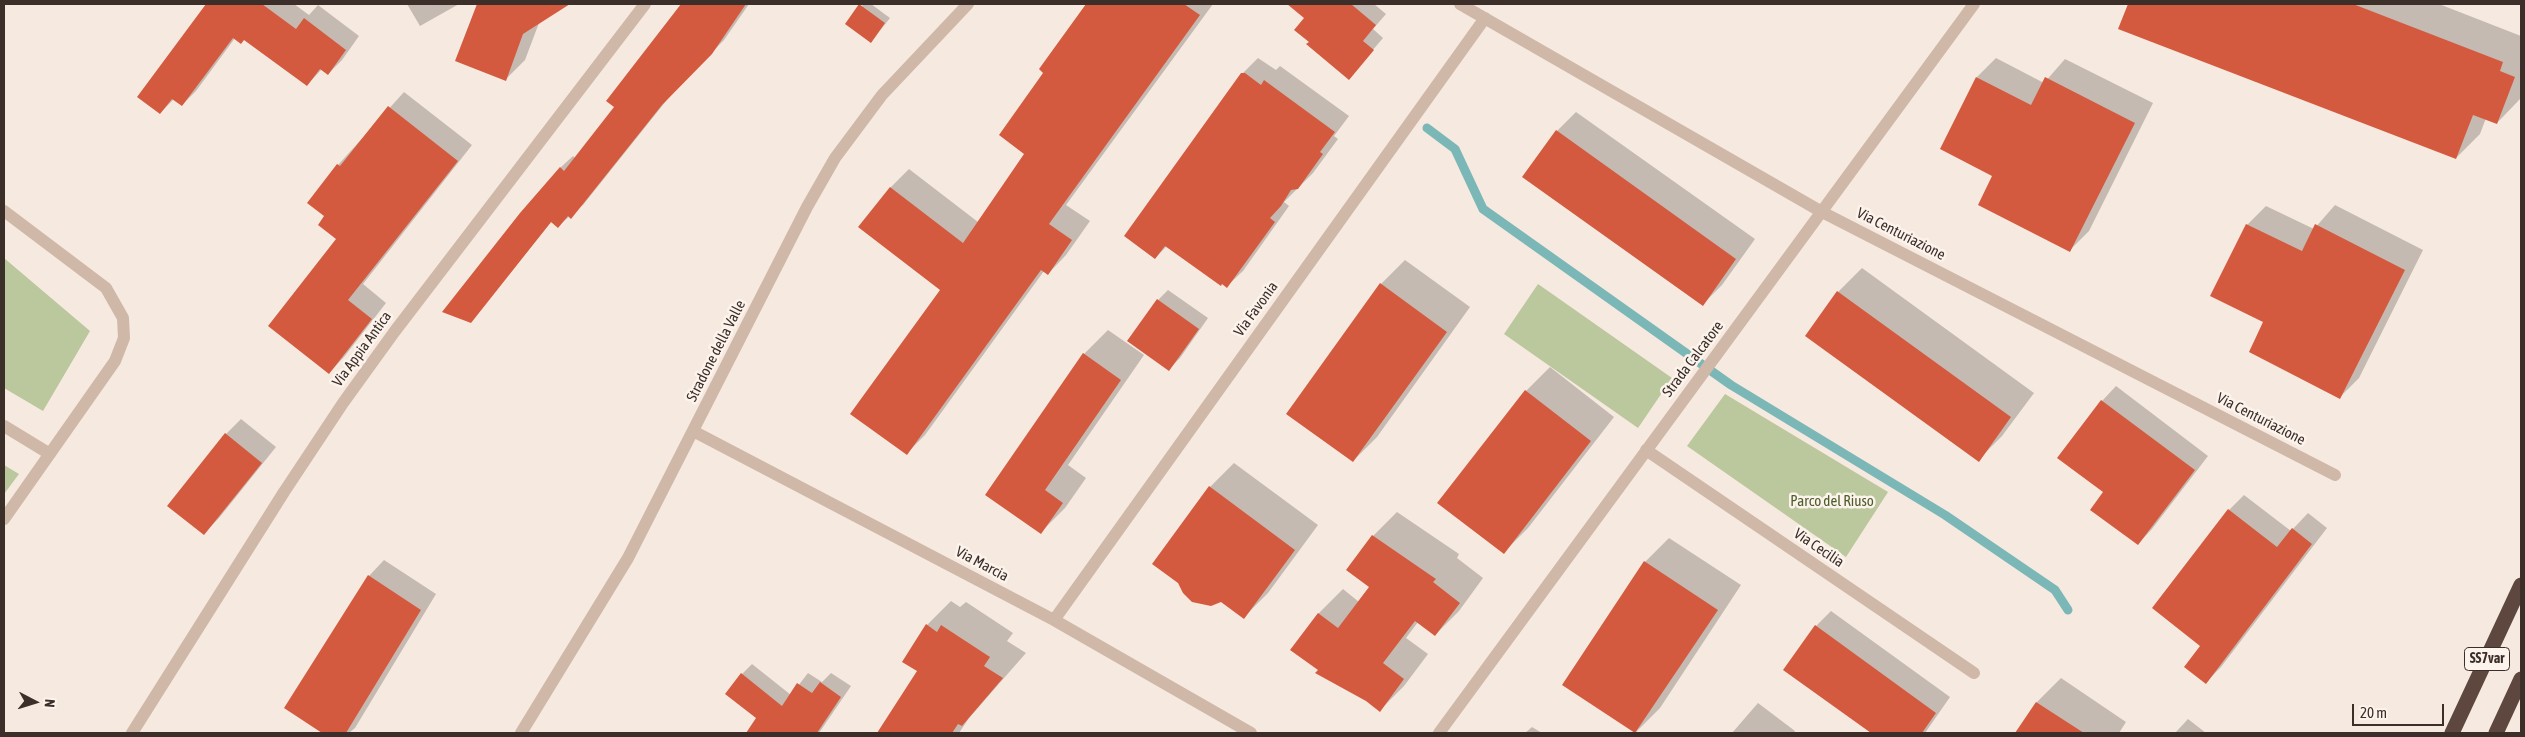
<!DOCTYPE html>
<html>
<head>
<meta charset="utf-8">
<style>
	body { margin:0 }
	#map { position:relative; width:2525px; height:737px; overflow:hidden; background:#f6e9df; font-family:"Asap Condensed",sans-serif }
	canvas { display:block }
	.frame { position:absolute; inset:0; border:5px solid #3c2e29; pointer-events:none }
	.north { position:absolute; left:10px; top:677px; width:50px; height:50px; -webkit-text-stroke:4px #fcf4ec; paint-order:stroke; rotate:95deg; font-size:14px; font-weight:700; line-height:20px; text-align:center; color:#3c2e29 }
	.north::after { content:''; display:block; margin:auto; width:18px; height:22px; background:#3c2e29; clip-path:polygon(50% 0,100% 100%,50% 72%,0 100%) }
	.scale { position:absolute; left:2352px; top:704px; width:92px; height:22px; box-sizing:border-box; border:2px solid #3c2e29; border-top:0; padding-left:6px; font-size:15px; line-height:18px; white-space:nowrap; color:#3c2e29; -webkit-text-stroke:4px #fcf4ec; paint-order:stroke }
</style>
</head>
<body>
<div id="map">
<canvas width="2525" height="737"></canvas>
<div class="frame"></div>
<div class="north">N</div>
<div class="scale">20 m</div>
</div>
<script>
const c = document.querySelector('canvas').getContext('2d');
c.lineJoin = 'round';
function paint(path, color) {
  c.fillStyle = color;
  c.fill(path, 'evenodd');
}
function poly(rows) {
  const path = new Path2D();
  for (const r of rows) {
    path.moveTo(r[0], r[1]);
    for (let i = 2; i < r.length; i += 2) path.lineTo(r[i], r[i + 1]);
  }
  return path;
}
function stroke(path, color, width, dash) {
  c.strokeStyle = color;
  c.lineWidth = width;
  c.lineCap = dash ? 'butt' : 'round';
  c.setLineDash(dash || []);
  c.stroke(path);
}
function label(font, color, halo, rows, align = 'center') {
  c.font = font + ' "Asap Condensed",sans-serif';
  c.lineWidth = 5;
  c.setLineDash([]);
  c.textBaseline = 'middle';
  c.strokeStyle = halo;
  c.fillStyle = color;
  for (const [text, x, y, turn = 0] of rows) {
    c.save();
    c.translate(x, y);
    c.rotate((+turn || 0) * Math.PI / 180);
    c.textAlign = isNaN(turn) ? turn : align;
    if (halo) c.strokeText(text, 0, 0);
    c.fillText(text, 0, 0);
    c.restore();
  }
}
const green = poly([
	[4,258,90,331,43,411,4,388],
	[1538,284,1672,378,1638,428,1504,334],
	[1725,394,1888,492,1846,557,1687,446],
	[4,465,19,474,4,494]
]);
const shadow = poly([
	[207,4,294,4,309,15,318,5,359,36,342,60,328,74,322,69,307,85,244,39,235,38,196,91,182,105,174,99,160,113,139,97],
	[407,4,459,4,420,26],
	[479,4,567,4,539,23,525,60,506,79,457,60],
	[682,4,749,4,724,40,674,91,583,205,558,226,552,221,471,322,560,168,573,156,575,158,615,107,608,101],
	[862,4,871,4,890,18,871,42],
	[1088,4,1213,4,1066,205,1090,221,1066,255,1048,274,1044,271,925,435,907,453,942,289,860,227,891,187,909,169,978,222,1026,154,1045,73,1040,69],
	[1308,4,1374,4,1386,14,1373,29,1383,38,1349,78,1310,41,1306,17,1301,13],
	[2129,4,2439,4,2521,36,2521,98,2497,123,2486,118,2480,134,2456,158,2120,28],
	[1258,58,1276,70,1280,66,1349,116,1334,136,1338,139,1313,173,1284,202,1289,206,1243,271,1227,286,1167,246,1155,258,1242,74],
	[1996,58,2044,83,2065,59,2153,103,2089,231,2070,250,1977,77],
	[404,92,472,145,363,284,386,303,344,357,329,373,338,239,326,216,309,202,338,165],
	[1576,112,1755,239,1722,285,1703,304,1557,131],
	[2335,205,2423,250,2359,378,2340,397,2247,225,2266,206,2314,229],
	[1405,260,1470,307,1377,437,1353,461,1381,284],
	[1862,268,2034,393,2002,436,1978,460,1807,335,1838,292],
	[1168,290,1208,318,1180,358,1169,369,1158,300],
	[1108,330,1144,355,1068,465,1086,478,1065,508,1041,532,987,494,1084,354],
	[1550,367,1614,417,1528,528,1504,552,1526,391],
	[2116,386,2208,456,2152,529,2138,544,2104,492,2059,457,2102,401],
	[241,419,276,447,219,518,204,533,226,434],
	[1234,463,1318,525,1268,593,1244,617,1210,487],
	[2244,495,2291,531,2308,513,2327,528,2221,667,2206,682,2202,646,2229,510],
	[1397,512,1459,554,1457,558,1483,578,1459,611,1435,635,1418,622,1406,638,1428,654,1404,686,1380,710,1292,649,1319,613,1343,589,1359,602,1370,587,1348,570,1373,536],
	[1669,538,1741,585,1660,708,1636,732,1563,684,1645,562],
	[384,560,436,594,355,728,349,733,325,733,286,708,369,576],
	[951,601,960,607,966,602,1013,633,1007,641,1026,653,969,718,959,733,878,733,918,671,927,625],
	[1831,611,1950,697,1925,733,1873,733,1785,670,1816,626],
	[752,664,791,695,808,673,822,682,831,673,851,686,819,733,756,733,750,729,758,718,742,674],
	[2061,678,2126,722,2119,733,2017,733,2037,702],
	[1758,703,1795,731,1794,733,1732,733],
	[2188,719,2206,733,2175,733],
	[1532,727,1542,733,1525,733]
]);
const stream = poly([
	[1427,128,1455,149,1483,209,1731,385,1945,515,2055,590,2068,610]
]);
const building = poly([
	[206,4,262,4,296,29,304,18,346,50,328,75,320,69,307,86,244,40,241,44,233,38,182,106,172,99,160,114,137,97],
	[477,4,570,4,523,34,506,81,455,61],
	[681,4,746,4,712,54,662,105,571,219,568,216,558,228,551,222,471,323,442,312,520,213,560,167,564,171,614,107,606,101],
	[859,4,885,23,871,43,845,24],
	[1086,4,1184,4,1200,15,1049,224,1072,240,1048,275,1041,270,907,455,850,414,940,290,858,227,890,187,963,243,1024,154,999,135,1043,73,1039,69],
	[1287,4,1351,4,1376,25,1363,41,1374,50,1349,80,1306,44,1309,42,1294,30,1304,18],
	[2128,4,2353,4,2503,62,2500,71,2515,77,2497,124,2473,115,2456,159,2118,29],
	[1241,73,1245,73,1261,85,1264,80,1335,132,1320,152,1323,154,1298,189,1291,190,1281,206,1270,218,1275,222,1227,288,1222,284,1221,286,1165,246,1155,259,1124,236],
	[1976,77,2031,105,2045,77,2135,123,2070,252,1978,205,1992,176,1940,149],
	[388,106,458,161,348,300,372,319,329,374,268,326,336,239,318,225,324,216,307,203,337,164,340,166],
	[1556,130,1736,259,1703,306,1522,177],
	[2246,224,2302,251,2315,224,2405,270,2340,399,2249,352,2263,322,2210,296],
	[1380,283,1447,332,1353,462,1286,414],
	[1837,291,2011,417,1979,462,1805,336],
	[1157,299,1199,329,1169,371,1127,341],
	[1083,353,1121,380,1045,490,1063,503,1041,534,985,495],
	[1525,390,1591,441,1504,554,1437,503],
	[2101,400,2195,470,2138,545,2090,510,2103,492,2057,458],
	[225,433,262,463,204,535,167,506],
	[1209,486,1295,550,1244,619,1221,602,1211,606,1192,602,1183,593,1178,583,1152,564],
	[2228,509,2277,547,2292,528,2312,544,2206,684,2184,667,2200,646,2152,608],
	[1372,535,1436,579,1433,582,1460,603,1435,636,1415,621,1383,663,1404,679,1380,712,1366,701,1315,673,1318,670,1290,650,1318,613,1338,628,1369,587,1346,570],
	[1644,561,1718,610,1635,733,1562,685],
	[368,575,421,610,346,733,322,733,284,708],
	[926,624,937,632,941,625,990,657,984,666,1003,678,962,726,958,724,952,733,877,733,917,671,902,662],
	[1815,625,1936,713,1922,733,1871,733,1783,670],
	[741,673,782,706,797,683,812,693,820,682,841,697,817,733,746,733,756,718,725,694],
	[2036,702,2084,733,2015,733]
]);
const minor = poly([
	[1460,4,1822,212,2335,475],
	[4,211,106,288,123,318,124,338,115,361,4,519],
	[4,426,50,454],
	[693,431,1054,620,1251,733],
	[1646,450,1974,673],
	[1054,620,1485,18],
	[132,733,284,492,343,403,395,331,645,4],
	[521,733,628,558,807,207,835,158,882,95,968,4],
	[1439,733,1974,4]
]);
const highway = poly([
	[2452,733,2521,585],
	[2496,733,2521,679]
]);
const shields = [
	[2487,659,45]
];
const shieldNames = [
	["SS7var",2487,659]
];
const streetNames = [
	["Via Centuriazione",1901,234,27],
	["Via Favonia",1256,309,-54],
	["Via Appia Antica",362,349,-54],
	["Stradone della Valle",716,351,-63],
	["Strada Calcatore",1693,359,-53],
	["Via Centuriazione",2261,419,27],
	["Via Cecilia",1819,548,34],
	["Via Marcia",982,564,28]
];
const parkNames = [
	["Parco del Riuso",1832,501]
];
paint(green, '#bbc79c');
paint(shadow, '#0003');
stroke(stream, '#7ab7b6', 9);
paint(building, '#d45a3f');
stroke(minor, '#d0b8a8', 12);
stroke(highway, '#5e473f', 15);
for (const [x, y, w] of shields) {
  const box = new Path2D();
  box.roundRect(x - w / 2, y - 11.5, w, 23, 4);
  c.fillStyle = '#fcf4ec';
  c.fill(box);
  stroke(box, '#3c2e29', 1);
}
label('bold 14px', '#3c2e29', null, shieldNames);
label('15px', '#3c2e29', '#fcf4ec', streetNames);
label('15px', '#4e5e2a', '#fcf4ec', parkNames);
</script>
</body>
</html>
